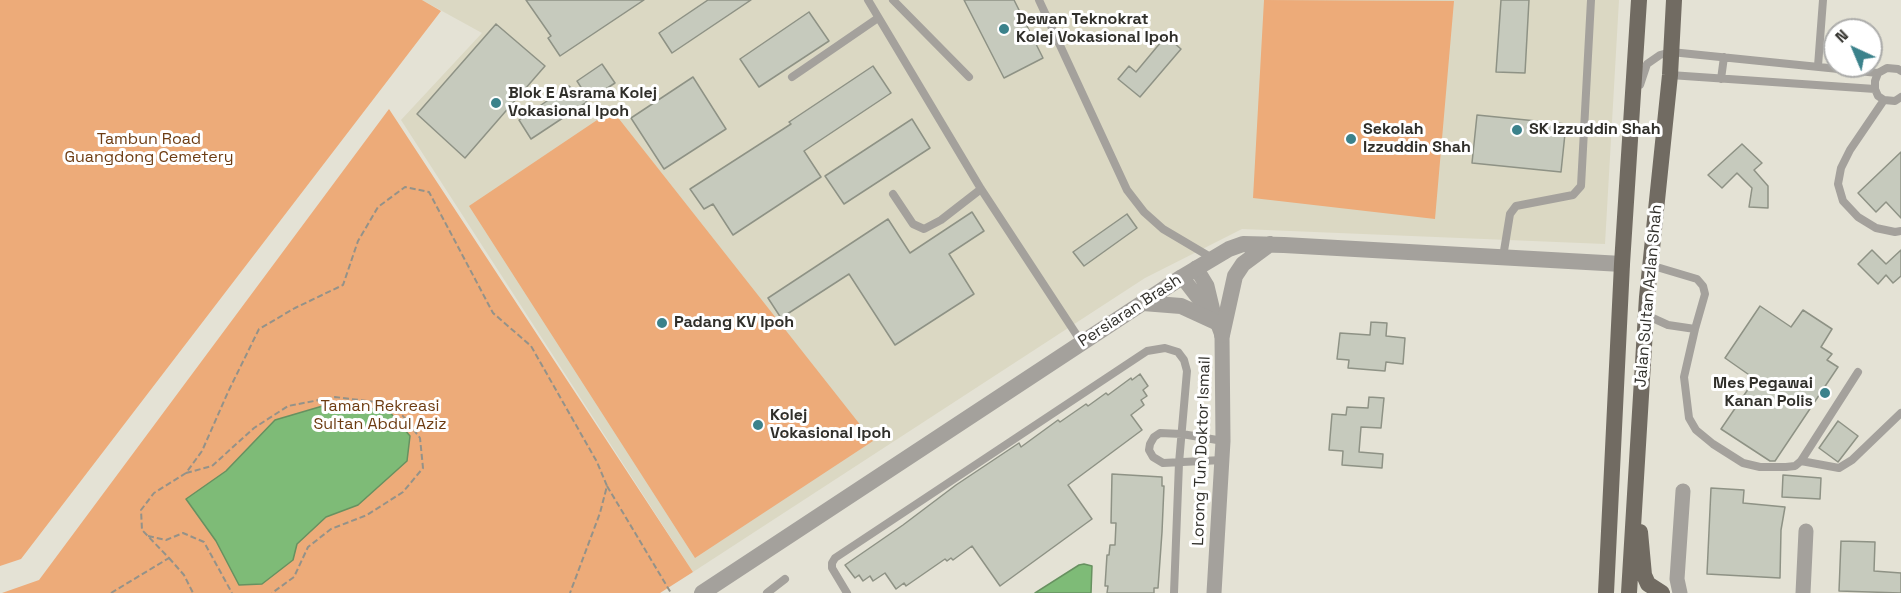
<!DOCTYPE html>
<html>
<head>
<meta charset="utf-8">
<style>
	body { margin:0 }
	#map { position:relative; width:1901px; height:593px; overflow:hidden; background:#e4e2d5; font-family:"Space Grotesk",sans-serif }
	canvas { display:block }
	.north { position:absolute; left:1823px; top:18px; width:60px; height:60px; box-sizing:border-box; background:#fff; border:2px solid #acacaa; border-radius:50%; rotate:316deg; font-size:16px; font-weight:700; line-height:24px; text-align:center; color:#302f2a }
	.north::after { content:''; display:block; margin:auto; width:21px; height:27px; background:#3b828b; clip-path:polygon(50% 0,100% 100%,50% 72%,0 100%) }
</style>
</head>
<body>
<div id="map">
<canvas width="1901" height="593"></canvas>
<div class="north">N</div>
</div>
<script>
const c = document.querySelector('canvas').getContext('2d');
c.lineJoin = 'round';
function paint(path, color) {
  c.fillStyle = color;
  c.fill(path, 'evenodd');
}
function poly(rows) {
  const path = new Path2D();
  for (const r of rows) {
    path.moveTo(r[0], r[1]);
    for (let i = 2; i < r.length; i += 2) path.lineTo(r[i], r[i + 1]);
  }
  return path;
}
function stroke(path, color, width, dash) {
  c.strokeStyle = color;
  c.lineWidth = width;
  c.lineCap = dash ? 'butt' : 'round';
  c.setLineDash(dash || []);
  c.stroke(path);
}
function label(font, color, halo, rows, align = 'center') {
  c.font = font + ' "Space Grotesk",sans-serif';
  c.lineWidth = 6;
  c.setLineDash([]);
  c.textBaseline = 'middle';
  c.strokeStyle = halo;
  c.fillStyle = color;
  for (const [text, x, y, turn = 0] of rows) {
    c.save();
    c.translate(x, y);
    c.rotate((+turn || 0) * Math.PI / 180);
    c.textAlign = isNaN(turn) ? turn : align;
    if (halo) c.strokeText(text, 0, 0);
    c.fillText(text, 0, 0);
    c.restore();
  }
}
const built = poly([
	[422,0,1619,0,1605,244,1242,229,1145,278,693,572,401,120,482,33]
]);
const green = poly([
	[0,0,422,0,441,11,21,559,0,566],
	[1264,0,1454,1,1435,219,1253,198],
	[389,109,693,572,660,593,2,593,39,580],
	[612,110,873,441,695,558,469,206]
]);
const water = poly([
	[326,405,388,410,410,436,407,461,358,505,326,517,297,544,293,560,262,584,239,585,216,541,186,499,226,471,275,420,326,405],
	[1084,564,1092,566,1091,593,1035,593,1079,565,1084,564]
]);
const building = poly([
	[526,0,644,0,560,56,548,38,551,36,526,0],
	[708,0,751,0,672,53,659,33,708,0],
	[964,0,1014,0,1043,58,1004,78,964,0],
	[1501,0,1529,0,1525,73,1496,72,1501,0],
	[809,12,829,41,759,87,740,59,809,12],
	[496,24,545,66,465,158,417,114,496,24],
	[1166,36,1181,49,1140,97,1118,79,1129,66,1136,72,1166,36],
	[602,64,615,83,589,100,577,81,602,64],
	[873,66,891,93,804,151,821,177,733,235,713,204,704,209,690,189,791,124,789,122,873,66],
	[693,77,726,129,664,169,631,118,693,77],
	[569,86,587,102,531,139,519,120,569,86],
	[1477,115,1566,124,1561,172,1472,163,1477,115],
	[912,119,930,148,844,204,825,176,912,119],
	[1742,144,1762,163,1754,170,1768,186,1768,208,1749,207,1752,188,1737,173,1722,188,1708,175,1742,144],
	[1901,152,1901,218,1886,202,1876,212,1858,193,1901,152],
	[972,212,984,231,949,254,974,294,895,345,849,274,781,318,768,298,888,219,910,253,972,212],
	[1127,214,1137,228,1084,266,1073,252,1127,214],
	[1872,250,1886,264,1901,250,1901,276,1893,283,1886,275,1878,284,1858,264,1872,250],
	[1760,306,1791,327,1803,310,1832,329,1821,347,1832,354,1827,360,1838,367,1775,461,1770,461,1721,429,1755,379,1725,358,1760,306],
	[1371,322,1387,323,1386,336,1405,338,1403,364,1386,362,1385,371,1348,368,1349,360,1337,359,1340,333,1370,335,1371,322],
	[1140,374,1148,386,1143,390,1147,396,1141,400,1144,405,1131,415,1142,430,1068,485,1092,519,1000,586,972,546,953,560,951,558,947,561,945,559,906,586,904,583,896,589,885,573,873,581,870,576,863,581,859,575,855,578,845,565,903,525,956,485,1019,443,1021,447,1058,420,1060,422,1086,404,1088,406,1106,393,1108,395,1131,378,1132,380,1140,374],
	[1369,397,1384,398,1381,428,1361,427,1359,452,1383,454,1382,468,1342,465,1343,451,1329,450,1332,414,1346,415,1347,407,1368,408,1369,397],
	[1838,421,1858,436,1838,462,1819,448,1838,421],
	[1112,474,1162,477,1162,486,1164,486,1162,532,1158,588,1154,588,1154,593,1107,593,1108,586,1105,586,1107,555,1109,555,1110,545,1115,545,1116,523,1111,523,1112,474],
	[1783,475,1821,478,1820,499,1782,497,1783,475],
	[1711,488,1744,490,1743,503,1785,507,1781,530,1780,578,1707,574,1711,488],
	[1841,541,1875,542,1874,571,1901,573,1901,593,1839,591,1841,541]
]);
const path = poly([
	[186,473,212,466,254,428,288,406,335,397,383,403,403,416,420,438,423,468,403,492,367,515,331,529,308,547,294,577,272,593],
	[607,486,671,593],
	[148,536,166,540,183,533,204,542,232,593],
	[169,558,184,575,193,593],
	[111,593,169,558,142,530,141,510,154,493,186,473,202,451,228,392,259,329,295,308,343,285,358,241,378,207,405,187,429,192,493,313,531,346,597,462,607,486,600,513,570,593]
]);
const service = poly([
	[868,0,981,189,1082,343],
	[893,0,969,77],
	[1039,0,1127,190,1144,212,1163,229,1212,258],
	[1818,66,1823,0],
	[1901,71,1898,69,1887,68,1878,73,1875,81,1875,89,1878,96,1884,100,1895,101,1901,97],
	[1670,75,1875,89],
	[792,77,878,18],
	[1721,79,1724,57],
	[1640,85,1647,64,1660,55,1671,52,1878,73],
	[1884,100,1850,150,1841,168,1838,184,1843,201,1858,217,1876,228,1895,232,1901,231],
	[893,194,913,224,924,229,941,220,981,189],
	[1503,257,1510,214,1516,206,1573,195,1581,186,1591,0],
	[1646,315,1668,325,1695,329,1705,294,1703,286,1697,279,1650,265],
	[1695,329,1684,377,1689,418,1696,430,1713,444,1743,463,1760,467,1786,467,1795,466,1801,461,1858,372],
	[1222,460,1163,463,1153,457,1149,450,1150,444,1154,437,1160,433,1182,434,1223,441],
	[1801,461,1839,468,1852,460,1901,413],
	[767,593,785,579],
	[847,593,832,568,832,563,835,558,1147,351,1165,348,1178,352,1184,360,1187,371,1179,463,1174,593]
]);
const minor = poly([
	[1196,268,1207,286,1213,311,1222,335,1223,441,1214,593],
	[1182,277,1199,299,1213,311],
	[1680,593,1677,579,1683,491],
	[1803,593,1806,531]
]);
const tertiary = poly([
	[1143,303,1181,306,1218,323],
	[1222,335,1235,276,1243,264,1270,244],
	[702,593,1182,277,1229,249,1243,244,1284,245,1622,264]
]);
const primary = poly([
	[1640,532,1644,575,1648,584,1662,593],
	[1606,593,1622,264,1639,0],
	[1629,593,1647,297,1670,75,1674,0]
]);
const markers = [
	[1004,29,6,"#3b828b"],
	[496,103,6,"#3b828b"],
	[1517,130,6,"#3b828b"],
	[1351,139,6,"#3b828b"],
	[662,323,6,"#3b828b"],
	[1825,393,6,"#3b828b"],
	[758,425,6,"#3b828b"]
];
const poiNames = [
	["Dewan Teknokrat",1016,20],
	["Kolej Vokasional Ipoh",1016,38],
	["Blok E Asrama Kolej",508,94],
	["Vokasional Ipoh",508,112],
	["Sekolah",1363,130],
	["Izzuddin Shah",1363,148],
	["SK Izzuddin Shah",1529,130],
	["Padang KV Ipoh",674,323],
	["Mes Pegawai",1813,384,"right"],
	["Kanan Polis",1813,402,"right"],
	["Kolej",770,416],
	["Vokasional Ipoh",770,434]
];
const parkNames = [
	["Tambun Road",149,140],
	["Guangdong Cemetery",149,158],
	["Taman Rekreasi",380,407],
	["Sultan Abdul Aziz",380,425]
];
const streetNames = [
	["Jalan Sultan Azlan Shah",1649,296,-85],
	["Persiaran Brash",1130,311,-33],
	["Lorong Tun Doktor Ismail",1202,451,-88]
];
paint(built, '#dbd8c3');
paint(green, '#edab79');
paint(water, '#7ebb77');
stroke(water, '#679160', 1.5);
paint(building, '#c6cabd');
stroke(building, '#8e9285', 1.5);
stroke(path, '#949289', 2, [6, 3]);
stroke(service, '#a4a19c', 8);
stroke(minor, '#a4a19c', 15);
stroke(tertiary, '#a4a19c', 16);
stroke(primary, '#716b62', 16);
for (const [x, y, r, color] of markers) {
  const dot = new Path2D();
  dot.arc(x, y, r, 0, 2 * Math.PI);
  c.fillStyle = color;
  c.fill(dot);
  stroke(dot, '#fff', 2);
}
label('bold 16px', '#302f2a', '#fff', poiNames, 'left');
label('16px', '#6d3c12', '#fff', parkNames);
label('16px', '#302f2a', '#fff', streetNames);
</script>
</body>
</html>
